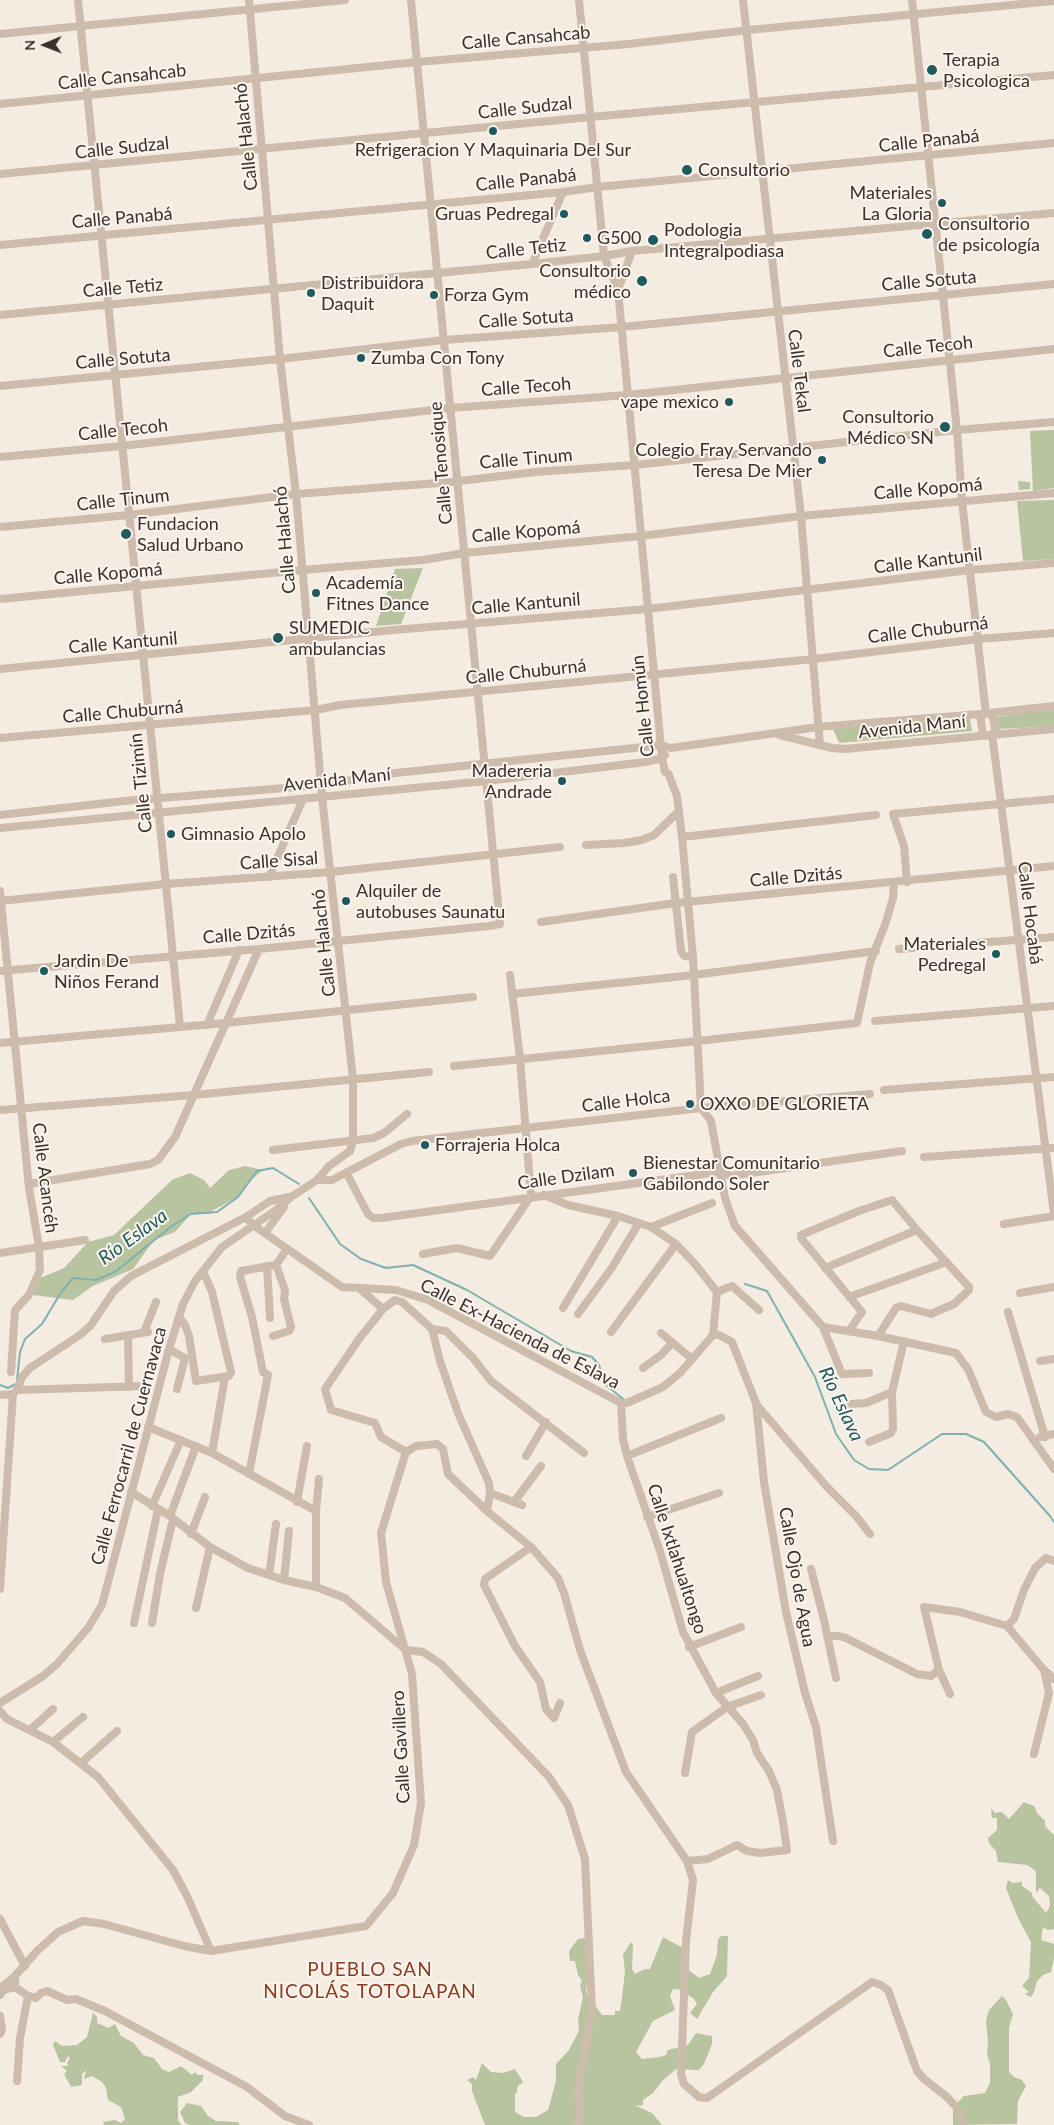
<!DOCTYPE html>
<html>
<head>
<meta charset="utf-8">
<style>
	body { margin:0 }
	#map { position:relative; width:1054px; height:2125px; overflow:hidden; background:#f4ebe1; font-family:Lato,sans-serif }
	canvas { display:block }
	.north { position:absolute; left:20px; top:20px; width:50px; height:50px; -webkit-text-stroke:4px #fbf5ee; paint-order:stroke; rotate:269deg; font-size:14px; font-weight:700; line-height:20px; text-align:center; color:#3b302b }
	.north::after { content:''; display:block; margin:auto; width:18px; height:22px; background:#3b302b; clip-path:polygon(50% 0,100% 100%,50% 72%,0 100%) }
</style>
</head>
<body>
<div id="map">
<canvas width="1054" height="2125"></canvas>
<div class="north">N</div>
</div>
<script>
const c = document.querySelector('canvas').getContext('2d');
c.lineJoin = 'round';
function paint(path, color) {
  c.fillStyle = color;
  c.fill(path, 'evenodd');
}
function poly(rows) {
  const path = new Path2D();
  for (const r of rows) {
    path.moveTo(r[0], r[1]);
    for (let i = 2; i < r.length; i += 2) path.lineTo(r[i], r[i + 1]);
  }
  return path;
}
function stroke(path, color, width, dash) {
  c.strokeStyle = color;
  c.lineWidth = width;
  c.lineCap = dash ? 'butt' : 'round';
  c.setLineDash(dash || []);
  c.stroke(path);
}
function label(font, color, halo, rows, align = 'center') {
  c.font = font + ' Lato,sans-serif';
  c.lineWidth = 4;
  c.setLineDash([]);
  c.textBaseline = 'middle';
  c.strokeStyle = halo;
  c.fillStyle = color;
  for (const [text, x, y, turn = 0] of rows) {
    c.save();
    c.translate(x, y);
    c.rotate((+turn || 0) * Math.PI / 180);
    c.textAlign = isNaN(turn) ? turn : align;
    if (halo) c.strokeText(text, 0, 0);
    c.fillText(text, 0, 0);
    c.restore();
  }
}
const green = poly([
	[1054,430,1054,488,1033,491,1030,431],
	[1018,481,1030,482,1030,489,1019,490],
	[1054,500,1054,559,1023,561,1017,501],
	[423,568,401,624,376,626,395,569],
	[1047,708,1054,708,1054,726,999,729,997,717],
	[970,719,972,731,839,743,833,729],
	[245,1166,263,1170,251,1180,238,1197,208,1213,191,1214,175,1232,154,1240,133,1269,93,1286,73,1300,33,1295,38,1279,64,1268,88,1242,114,1235,172,1180,190,1173,204,1180,210,1188,229,1170],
	[1024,1802,1034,1806,1037,1813,1045,1821,1045,1826,1054,1835,1054,1929,1048,1930,1043,1927,1041,1940,1054,1944,1054,1958,1051,1972,1043,1975,1037,1981,1034,1992,1031,1997,1025,1994,1029,1992,1022,1986,1029,1978,1031,1942,1018,1918,1006,1888,1008,1880,1013,1883,1022,1882,1022,1886,1032,1893,1032,1896,1046,1913,1050,1906,1049,1896,1040,1888,1036,1893,1036,1871,1027,1865,998,1862,996,1851,989,1843,988,1838,997,1830,997,1818,992,1818,991,1808,995,1813,1002,1812,1009,1819],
	[721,1936,728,1936,727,1976,713,1992,697,2019,690,2013,697,2004,694,1999,687,1994,685,1990,673,1989,670,1996,675,2010,653,2021,636,2052,642,2059,660,2057,666,2055,668,2050,688,2045,696,2033,712,2036,712,2044,704,2064,699,2070,676,2069,662,2081,653,2093,643,2100,643,2105,636,2106,652,2113,662,2125,485,2125,472,2091,472,2084,467,2080,473,2077,476,2080,482,2063,491,2072,503,2073,515,2069,523,2082,518,2086,517,2090,518,2091,515,2094,515,2112,524,2117,536,2117,548,2110,556,2081,556,2064,569,2050,579,2031,578,2020,583,1997,580,1986,582,1981,578,1975,575,1961,570,1961,569,1951,578,1939,584,1938,588,1942,589,1963,586,1992,588,1996,602,2015,615,2015,615,2011,620,2011,622,1998,625,1971,623,1955,631,1942,633,1945,632,1969,635,1974,645,1969,650,1969,663,1937,685,1949,687,1969,699,1978,710,1974,717,1955,718,1939],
	[1002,1996,1006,2000,1013,2014,1009,2028,1009,2072,1014,2077,1022,2080,1026,2086,1018,2101,1017,2124,953,2125,953,2109,955,2105,964,2096,985,2093,990,2083,990,2064,987,2054,988,2041,986,2021,989,2010],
	[93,2013,97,2017,97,2023,109,2028,115,2024,121,2036,134,2043,143,2055,154,2058,162,2069,169,2072,181,2066,192,2075,195,2072,198,2075,203,2075,203,2080,191,2092,178,2097,178,2121,182,2125,104,2125,103,2122,115,2120,121,2123,125,2119,121,2107,108,2100,106,2088,102,2082,92,2076,84,2079,86,2070,82,2074,82,2085,71,2087,64,2074,67,2071,61,2066,68,2066,67,2063,70,2058,68,2056,65,2062,60,2062,53,2045,55,2041,62,2046,77,2045,87,2037],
	[187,2103,201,2106,208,2116,216,2121,238,2122,240,2125,190,2125,185,2123,180,2112]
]);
const stream = poly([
	[309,1198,340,1244,361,1259,386,1268,413,1265,467,1290,571,1351,592,1357,599,1365,605,1384,623,1399],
	[745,1284,767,1291,815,1377,836,1434,854,1460,869,1469,888,1470,942,1434,966,1434,984,1442,1050,1516,1054,1522],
	[17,1380,20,1352,25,1339,42,1324,60,1294,73,1278,96,1280,115,1272,173,1225,191,1214,217,1212,238,1197,257,1171,273,1168,299,1184],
	[0,1385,8,1388,16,1384]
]);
const minor = poly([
	[78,0,180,1026],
	[579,0,604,256,618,290,662,758,665,772,668,773,677,796,682,837,693,957,701,1108,711,1121,725,1198,735,1226,823,1327,842,1374,869,1373],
	[743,0,801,516,820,745],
	[912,0,957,430,962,501,986,714],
	[0,34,345,0],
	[0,104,417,62,629,44,748,30,1054,1],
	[0,174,591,117,1054,75],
	[0,245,563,192,598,187,1054,143],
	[532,264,563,192],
	[618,290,632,251],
	[0,315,532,264,604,256,632,251,1054,213],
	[0,386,280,359,444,340,622,327,1054,284],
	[0,457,122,446,450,408,628,395,1054,349],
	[0,527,129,515,296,494,451,482,535,472,635,465,957,430,1054,422],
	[0,599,303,570,423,560,464,553,641,536,801,516,1054,493],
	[0,669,393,630,648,609,970,570,1054,563],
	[992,713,996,734],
	[980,714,983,735],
	[992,734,1054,1214],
	[780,735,832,748,845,749,1054,729],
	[0,738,316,710,340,705,814,659,979,639,1054,633],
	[0,815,124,801,322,785,386,774,653,746,661,745,671,748,818,727,980,714,1054,706],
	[0,828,486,781,646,762,662,758,665,755],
	[682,837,876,815],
	[586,845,624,843,642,840,654,835,679,811],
	[269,877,303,799],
	[673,877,681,951,684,956,693,957],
	[907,882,904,846,893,814,1054,799],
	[0,891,29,1188,39,1247,40,1270,29,1295,15,1310,11,1372],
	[0,901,166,884,331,872,560,847],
	[541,922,676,903,1054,866],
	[899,949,1054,937],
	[0,971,259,949,489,926,500,924,411,0],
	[512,994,694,975,876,951],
	[875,1021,1054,1006],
	[207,1025,239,950],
	[0,1043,225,1023,473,997],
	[454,1066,698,1041,857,1023,870,963,886,922,893,898,894,883],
	[884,1090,1054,1077],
	[0,1110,194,1095,429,1072],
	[273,1150,373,1138,384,1133,407,1114],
	[924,1157,1054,1148],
	[347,1174,368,1214,373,1218,381,1218,719,1172,731,1176,902,1151],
	[317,1180,332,1180,401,1144,412,1141,701,1108,870,1094],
	[29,1184,150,1164,158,1160,175,1137,259,949],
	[544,1195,568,1205,618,1216,651,1227,676,1244,695,1264,717,1292],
	[246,1217,253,1225,342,1287,396,1290,428,1300,621,1403,627,1403,663,1387,680,1373,713,1335,717,1292],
	[1004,1224,1054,1216],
	[651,1227,712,1203],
	[265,1233,284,1207],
	[0,1253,85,1240],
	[423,1254,457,1248,490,1256,531,1196,520,1058,510,975],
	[267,1266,270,1318],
	[825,1268,917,1230],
	[360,1289,383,1309],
	[717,1292,732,1286,759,1310],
	[1020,1293,1054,1287],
	[849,1297,947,1262],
	[563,1308,618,1216],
	[1008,1312,1045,1437],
	[578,1314,611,1269,639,1223],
	[179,1317,185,1325,189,1336,196,1381,229,1376,231,1372,212,1292,203,1271],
	[823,1327,878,1336,956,1353,968,1369,986,1412,996,1417,1008,1414,1017,1417,1054,1469],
	[432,1329,446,1331,473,1358,491,1381,584,1453],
	[849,1331,862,1312,801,1238,801,1235,859,1211,892,1200,917,1230,969,1287,969,1290,954,1304,931,1314,901,1306,896,1308,878,1336],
	[144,1332,156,1302],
	[611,1332,676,1244],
	[661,1333,692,1359],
	[128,1335,129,1387],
	[713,1335,719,1335,732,1342,756,1403,764,1482,786,1612,805,1693,816,1727,833,1841],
	[273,1336,289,1331,291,1327,284,1299,285,1290,276,1265],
	[105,1339,148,1332],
	[169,1349,185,1358,177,1389],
	[1040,1361,1054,1359],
	[643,1368,661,1355,672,1343],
	[17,1390,145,1386],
	[0,1395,13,1394,17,1390,22,1377,30,1368,80,1335,91,1325,114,1291,131,1276,246,1217,270,1201,289,1197],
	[621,1403,623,1439,627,1456,660,1551,683,1632,716,1693,743,1724,753,1740,757,1753,769,1771,777,1790,783,1822,787,1850,760,1853,747,1851,737,1845,708,1859,687,1861],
	[756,1404,827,1487,856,1516,870,1534],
	[851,1404,866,1403,892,1392],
	[148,1427,212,1453,316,1511],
	[1040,1437,1054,1434],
	[869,1442,891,1433,893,1429,892,1392,904,1341],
	[406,1452,381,1437,375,1423,331,1410,325,1389,359,1339,383,1309,395,1300,402,1302,432,1329,440,1361,458,1413,489,1483,490,1493,487,1511],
	[212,1453,225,1377],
	[526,1456,546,1422],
	[627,1456,721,1418],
	[249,1474,268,1375,263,1372,252,1317,240,1277,241,1271,276,1265,287,1249],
	[131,1492,170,1516,210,1547,248,1568,284,1580,316,1587,345,1598,406,1650,423,1652,441,1664,549,1777,568,1805,585,1859,592,2011,578,2091,580,2115,578,2125],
	[490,1493,522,1505],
	[297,1502,307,1446],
	[514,1502,541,1466],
	[152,1506,181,1440],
	[170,1516,196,1446],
	[647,1517,719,1493],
	[191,1534,205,1497],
	[531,1547,558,1578,564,1593,580,1650,626,1772,687,1861,693,1880,686,1941,681,2074,684,2084,699,2097,707,2098,872,1982,881,1985,888,1990,917,2071,924,2079,947,2097,958,2109,963,2125],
	[811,1569,824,1620,836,1678],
	[269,1575,276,1524],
	[284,1580,289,1531],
	[316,1587,316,1511,319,1479],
	[0,1589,13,1394],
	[196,1608,210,1547],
	[134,1623,158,1509],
	[152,1623,160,1574,173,1519],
	[1007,1626,1044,1670,1049,1693,1034,1754],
	[827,1636,839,1636,846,1638,917,1674,931,1676,939,1670],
	[689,1647,741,1627],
	[1044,1670,1054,1679],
	[716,1693,758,1676],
	[950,1694,939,1670,924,1607,960,1612,1007,1626,1014,1619,1024,1590,1035,1568,1046,1558,1054,1561],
	[0,1703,43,1676,57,1664,88,1628,102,1605,169,1349,183,1304,195,1281,222,1247,276,1210,291,1197,317,1180,329,1166,350,1151,353,1141,353,1079,322,797,296,494,280,359,249,0],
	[0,1711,7,1719,53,1742,98,1777,173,1870,187,1896,211,1951],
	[31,1729,53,1709],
	[53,1742,83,1717],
	[81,1763,117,1731],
	[685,1773,692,1732,727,1707,761,1695],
	[0,1919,25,1966],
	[15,1987,15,1976,37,1951,58,1932,83,1921,104,1924,184,1946,211,1951,366,1926,393,1893,414,1845,421,1803,412,1674,386,1582,381,1533,406,1452,416,1446,437,1444,443,1449,448,1474,487,1511,531,1547,485,1579,484,1585,515,1646,540,1682,546,1709,554,1718,560,1703],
	[15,1987,28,1996,36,1998,41,1993,47,1991,67,2000,76,1999,105,2011,247,2087,285,2116,309,2125],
	[0,1988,15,1976],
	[0,1995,4,1990,15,1987],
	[0,2016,2,2030,0,2034],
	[17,2081,20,2038,28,1996]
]);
const markers = [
	[932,70,6,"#1f5a5e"],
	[493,131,5,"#1f5a5e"],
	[687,170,6,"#1f5a5e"],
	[942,203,5,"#1f5a5e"],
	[564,214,5,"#1f5a5e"],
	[927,234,6,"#1f5a5e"],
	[587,238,5,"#1f5a5e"],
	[653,240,6,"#1f5a5e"],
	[642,281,6,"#1f5a5e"],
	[311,293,5,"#1f5a5e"],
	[434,295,5,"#1f5a5e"],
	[361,358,5,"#1f5a5e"],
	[729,402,5,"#1f5a5e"],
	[945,427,6,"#1f5a5e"],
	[822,460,5,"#1f5a5e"],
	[126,534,6,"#1f5a5e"],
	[316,593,5,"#1f5a5e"],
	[278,638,6,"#1f5a5e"],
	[562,781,5,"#1f5a5e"],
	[171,834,5,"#1f5a5e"],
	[346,901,5,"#1f5a5e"],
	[996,954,5,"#1f5a5e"],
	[44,971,5,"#1f5a5e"],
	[690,1104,5,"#1f5a5e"],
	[425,1145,5,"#1f5a5e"],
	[633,1173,5,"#1f5a5e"]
];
const streetNames = [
	["Calle Cansahcab",526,38,-5],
	["Calle Cansahcab",122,77,-6],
	["Calle Sudzal",525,108,-6],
	["Calle Halachó",246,137,-96],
	["Calle Panabá",929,141,-6],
	["Calle Sudzal",122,148,-6],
	["Calle Panabá",526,180,-6],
	["Calle Panabá",122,218,-5],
	["Calle Tetiz",526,249,-6],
	["Calle Sotuta",929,281,-5],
	["Calle Tetiz",123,288,-5],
	["Calle Sotuta",526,319,-4],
	["Calle Tecoh",928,347,-6],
	["Calle Sotuta",123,359,-5],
	["Calle Tekal",799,371,83],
	["Calle Tecoh",526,387,-4],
	["Calle Tecoh",123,430,-6],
	["Calle Tinum",526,459,-5],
	["Calle Tenosique",441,463,-95],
	["Calle Kopomá",928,489,-5],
	["Calle Tinum",123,500,-6],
	["Calle Kopomá",526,532,-5],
	["Calle Halachó",285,540,-95],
	["Calle Kantunil",928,561,-7],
	["Calle Kopomá",108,574,-5],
	["Calle Kantunil",526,604,-5],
	["Calle Chuburná",928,630,-7],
	["Calle Kantunil",123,643,-5],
	["Calle Chuburná",526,672,-6],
	["Calle Homún",643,706,-96],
	["Calle Chuburná",123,712,-5],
	["Avenida Maní",912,727,-6],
	["Avenida Maní",337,780,-6],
	["Calle Tizimín",141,783,-96],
	["Calle Sisal",279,861,-4],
	["Calle Dzitás",796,877,-5],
	["Calle Hocabá",1030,913,83],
	["Calle Dzitás",249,934,-5],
	["Calle Halachó",324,943,-96],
	["Calle Holca",626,1101,-7],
	["Calle Dzilam",566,1177,-8],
	["Calle Acancéh",45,1178,83],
	["Calle Ex-Hacienda de Eslava",520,1334,27],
	["Calle Ferrocarril de Cuernavaca",129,1446,-75],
	["Calle Ixtlahualtongo",677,1559,72],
	["Calle Ojo de Agua",797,1577,80],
	["Calle Gavillero",401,1747,-93]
];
const poiNames = [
	["Terapia",943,60],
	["Psicologica",943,81],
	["Refrigeracion Y Maquinaria Del Sur",493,150,"center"],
	["Consultorio",698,170],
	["Materiales",932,193,"right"],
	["La Gloria",932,214,"right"],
	["Gruas Pedregal",554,214,"right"],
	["Consultorio",938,224],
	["de psicología",938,245],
	["Podologia",664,230],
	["Integralpodiasa",664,251],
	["G500",597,238],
	["Consultorio",631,271,"right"],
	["médico",631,292,"right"],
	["Distribuidora",321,283],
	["Daquit",321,304],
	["Forza Gym",444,295],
	["Zumba Con Tony",371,358],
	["vape mexico",719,402,"right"],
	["Consultorio",934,417,"right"],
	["Médico SN",934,438,"right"],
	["Colegio Fray Servando",812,450,"right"],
	["Teresa De Mier",812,471,"right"],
	["Fundacion",137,524],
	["Salud Urbano",137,545],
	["Academía",326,583],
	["Fitnes Dance",326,604],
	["SUMEDIC",289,628],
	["ambulancias",289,649],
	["Madereria",552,771,"right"],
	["Andrade",552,792,"right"],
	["Gimnasio Apolo",181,834],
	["Alquiler de",356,891],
	["autobuses Saunatu",356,912],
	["Materiales",986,944,"right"],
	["Pedregal",986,965,"right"],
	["Jardin De",54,961],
	["Niños Ferand",54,982],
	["OXXO DE GLORIETA",700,1104],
	["Forrajeria Holca",435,1145],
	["Bienestar Comunitario",643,1163],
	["Gabilondo Soler",643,1184]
];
const waterNames = [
	["Río Eslava",133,1237,-36],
	["Río Eslava",841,1404,65]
];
const neighbourhoodNames = [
	["PUEBLO SAN",370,1970],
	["NICOLÁS TOTOLAPAN",370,1992]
];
paint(green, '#b8c4a0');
stroke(stream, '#7fb0b2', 2);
stroke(minor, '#cdbbac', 8);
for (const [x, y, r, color] of markers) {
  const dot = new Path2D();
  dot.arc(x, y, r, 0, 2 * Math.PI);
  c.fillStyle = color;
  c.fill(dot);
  stroke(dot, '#fbf5ee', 2);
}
label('18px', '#3b302b', '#fbf5ee', streetNames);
label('18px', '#3b302b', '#fbf5ee', poiNames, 'left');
label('italic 19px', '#1f5a5e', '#fbf5ee', waterNames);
c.letterSpacing = '1px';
label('19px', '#8c3b22', '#fbf5ee', neighbourhoodNames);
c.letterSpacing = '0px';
</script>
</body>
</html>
